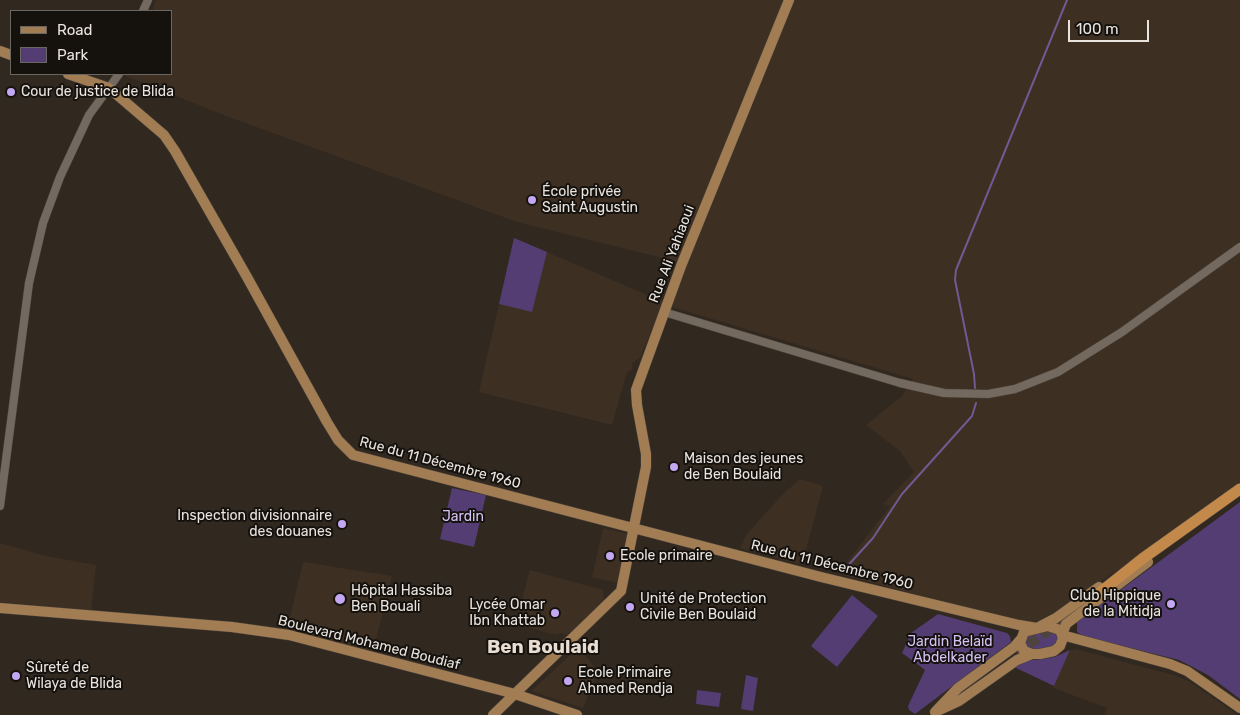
<!DOCTYPE html>
<html>
<head>
<meta charset="utf-8">
<style>
	body { margin:0 }
	#map { position:relative; width:1240px; height:715px; overflow:hidden; background:#312820; font-family:Rubik,sans-serif }
	canvas { display:block }
	.legend { position:absolute; left:10px; top:10px; width:162px; height:65px; box-sizing:border-box; background:#15120e; border:1px solid #6a6662; margin:0; padding:6px 9px; list-style:none; font-size:15px; color:#eae4df }
	.legend li { display:flex; align-items:center; gap:10px; height:25px }
	.legend b { width:25px; border:1px solid #6a6662 }
	.scale { position:absolute; left:1068px; top:20px; width:81px; height:22px; box-sizing:border-box; border:2px solid #eae4df; border-top:0; padding-left:6px; font-size:15px; line-height:18px; white-space:nowrap; color:#eae4df; -webkit-text-stroke:4px #15120e; paint-order:stroke }
</style>
</head>
<body>
<div id="map">
<canvas width="1240" height="715"></canvas>
<ul class="legend">
<li><b style="height:6px;background:#a27c53"></b>Road</li>
<li><b style="height:14px;background:#533d72"></b>Park</li>
</ul>
<div class="scale">100 m</div>
</div>
<script>
const c = document.querySelector('canvas').getContext('2d');
c.lineJoin = 'round';
function paint(path, color) {
  c.fillStyle = color;
  c.fill(path, 'evenodd');
}
function poly(rows) {
  const path = new Path2D();
  for (const r of rows) {
    path.moveTo(r[0], r[1]);
    for (let i = 2; i < r.length; i += 2) path.lineTo(r[i], r[i + 1]);
  }
  return path;
}
function stroke(path, color, width, dash) {
  c.strokeStyle = color;
  c.lineWidth = width;
  c.lineCap = dash ? 'butt' : 'round';
  c.setLineDash(dash || []);
  c.stroke(path);
}
function label(font, color, halo, rows, align = 'center') {
  c.font = font + ' Rubik,sans-serif';
  c.lineWidth = 4;
  c.setLineDash([]);
  c.textBaseline = 'middle';
  c.strokeStyle = halo;
  c.fillStyle = color;
  for (const [text, x, y, turn = 0] of rows) {
    c.save();
    c.translate(x, y);
    c.rotate((+turn || 0) * Math.PI / 180);
    c.textAlign = isNaN(turn) ? turn : align;
    if (halo) c.strokeText(text, 0, 0);
    c.fillText(text, 0, 0);
    c.restore();
  }
}
const built = poly([
	[156,0,1240,0,1240,485,1189,522,1040,622,1027,623,838,574,890,506,883,504,914,472,900,451,866,425,902,396,913,379,672,307,687,264,517,222,226,116,126,76,127,74,171,74,171,11,152,11],
	[514,238,664,302,640,358,632,363,633,369,627,372,612,425,479,392],
	[800,479,823,486,802,565,740,548,746,535,783,494],
	[603,528,629,534,617,583,592,577],
	[0,543,46,556,96,565,91,611,0,602],
	[303,562,392,576,373,651,287,630],
	[530,570,603,590,604,601,571,632,565,635,563,633,556,635,515,624],
	[579,647,598,672,583,708,531,691],
	[1076,649,1177,676,1190,682,1238,715,1104,715,1107,708,1053,688,1070,650]
]);
const green = poly([
	[514,238,547,252,532,312,499,304],
	[452,488,486,495,474,547,440,539],
	[1240,502,1240,699,1208,675,1179,660,1083,636,1077,632,1077,622],
	[852,595,878,616,837,667,811,646],
	[938,614,1007,633,1010,636,1011,642,915,714,909,710,908,706,925,670,902,653,911,633],
	[1055,630,1058,637,1054,647,1036,652,1027,649,1024,638,1028,633],
	[1070,650,1054,686,1014,667,1026,661,1055,657],
	[746,675,758,678,753,711,741,709],
	[697,690,721,693,719,707,696,704]
]);
const stream = poly([
	[975,388,974,374,955,280,956,270,1067,0],
	[843,571,873,538,902,494,972,416,976,403]
]);
const majorTunnel = poly([
	[1017,653,1067,617]
]);
const minor = poly([
	[143,11,148,0],
	[664,312,900,383,944,393,988,394,1015,389,1058,372,1122,332,1240,247],
	[0,506,29,283,43,223,60,177,89,115,119,74]
]);
const major = poly([
	[0,51,11,55],
	[68,74,109,88,164,135,175,151,247,277,327,422,338,440,353,455,821,577,1019,625,1037,628,1056,618,1099,587],
	[1148,562,1066,624,1062,635,1170,664,1187,671,1240,708],
	[0,608,232,627,289,635,515,694,577,715],
	[1048,626,1060,630,1063,638,1060,646,1054,651,1040,654,1032,654,1024,651,1020,643,1024,632,1048,626],
	[936,711,958,688,1014,647,1021,639],
	[935,712,959,701,1017,660,1032,654],
	[493,715,621,591,646,467,646,454,637,405,636,390,681,266,789,0]
]);
const highway = poly([
	[1093,598,1142,559,1240,489]
]);
const markers = [
	[11,92,5,"#c4a7f1"],
	[532,200,5,"#c4a7f1"],
	[674,467,5,"#c4a7f1"],
	[342,524,5,"#c4a7f1"],
	[610,556,5,"#c4a7f1"],
	[340,599,6,"#c4a7f1"],
	[1171,604,5,"#c4a7f1"],
	[630,607,5,"#c4a7f1"],
	[555,613,5,"#c4a7f1"],
	[16,676,5,"#c4a7f1"],
	[568,681,5,"#c4a7f1"]
];
const poiNames = [
	["Cour de justice de Blida",21,92],
	["École privée",542,192],
	["Saint Augustin",542,208],
	["Maison des jeunes",684,459],
	["de Ben Boulaid",684,475],
	["Inspection divisionnaire",332,516,"right"],
	["des douanes",332,532,"right"],
	["Ecole primaire",620,556],
	["Hôpital Hassiba",351,591],
	["Ben Bouali",351,607],
	["Club Hippique",1161,596,"right"],
	["de la Mitidja",1161,612,"right"],
	["Unité de Protection",640,599],
	["Civile Ben Boulaid",640,615],
	["Lycée Omar",545,605,"right"],
	["Ibn Khattab",545,621,"right"],
	["Sûreté de",26,668],
	["Wilaya de Blida",26,684],
	["Ecole Primaire",578,673],
	["Ahmed Rendja",578,689]
];
const streetNames = [
	["Rue Ali Yahiaoui",672,254,-69],
	["Rue du 11 Décembre 1960",440,463,15],
	["Rue du 11 Décembre 1960",832,565,14],
	["Boulevard Mohamed Boudiaf",369,643,14]
];
const parkNames = [
	["Jardin",463,517],
	["Jardin Belaïd",950,642],
	["Abdelkader",950,658]
];
const districtNames = [
	["Ben Boulaid",543,648]
];
paint(built, '#3d2f22');
paint(green, '#533d72');
stroke(stream, '#705a92', 2);
stroke(majorTunnel, '#4d443d', 10, [10, 5]);
stroke(minor, '#4a443c', 9);
stroke(major, '#4a443c', 11);
stroke(highway, '#4a443c', 12);
stroke(minor, '#73695f', 8);
stroke(major, '#a27c53', 10);
stroke(highway, '#c2894b', 11);
for (const [x, y, r, color] of markers) {
  const dot = new Path2D();
  dot.arc(x, y, r, 0, 2 * Math.PI);
  c.fillStyle = color;
  c.fill(dot);
  stroke(dot, '#15120e', 2);
}
label('14px', '#eae4df', '#15120e', poiNames, 'left');
label('14px', '#eae4df', '#15120e', streetNames);
label('14px', '#d4c2f4', '#15120e', parkNames);
label('bold 19px', '#e9ddd2', '#15120e', districtNames);
</script>
</body>
</html>
